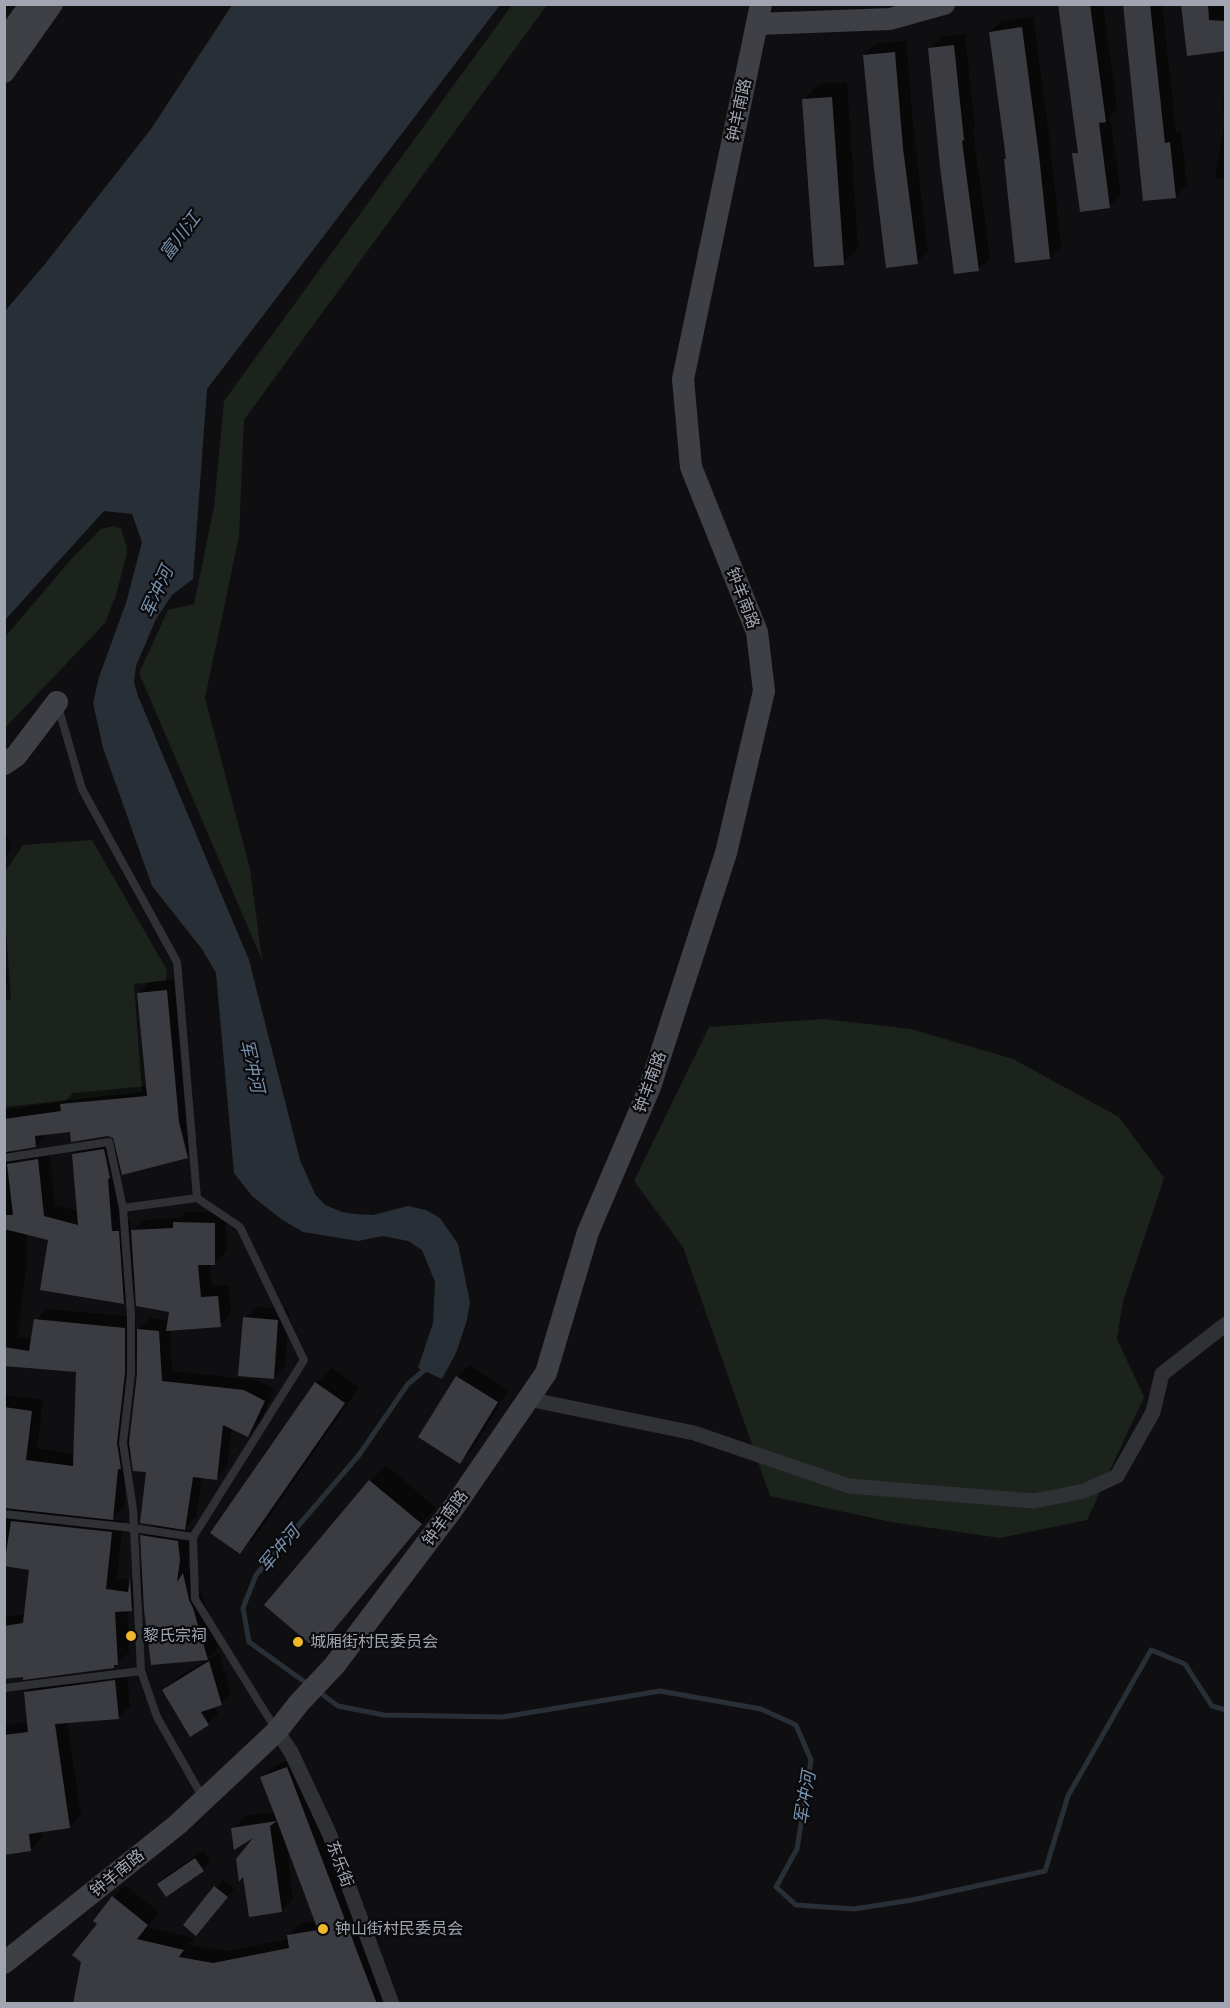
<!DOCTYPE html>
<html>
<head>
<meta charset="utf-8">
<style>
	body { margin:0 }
	#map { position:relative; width:1230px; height:2008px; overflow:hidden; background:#0f0f11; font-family:Commissioner,sans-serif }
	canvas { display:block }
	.frame { position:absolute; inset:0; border:6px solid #a1a5b1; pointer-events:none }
</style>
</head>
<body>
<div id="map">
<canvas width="1230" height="2008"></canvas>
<div class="frame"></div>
</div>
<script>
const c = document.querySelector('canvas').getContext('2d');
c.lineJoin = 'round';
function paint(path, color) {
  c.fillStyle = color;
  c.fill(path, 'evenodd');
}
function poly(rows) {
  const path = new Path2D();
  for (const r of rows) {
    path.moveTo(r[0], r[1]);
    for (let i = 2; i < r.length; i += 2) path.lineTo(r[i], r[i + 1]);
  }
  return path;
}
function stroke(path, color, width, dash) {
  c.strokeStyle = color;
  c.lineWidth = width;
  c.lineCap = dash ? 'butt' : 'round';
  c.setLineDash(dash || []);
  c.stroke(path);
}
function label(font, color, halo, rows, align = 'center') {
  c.font = font + ' Commissioner,"Noto Sans SC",sans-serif';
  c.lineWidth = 4.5;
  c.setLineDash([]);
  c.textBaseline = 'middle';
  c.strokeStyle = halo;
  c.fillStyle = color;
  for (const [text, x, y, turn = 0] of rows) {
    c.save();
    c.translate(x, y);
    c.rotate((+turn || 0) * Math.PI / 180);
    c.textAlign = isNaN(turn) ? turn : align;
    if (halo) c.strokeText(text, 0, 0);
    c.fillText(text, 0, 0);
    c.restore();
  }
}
const green = poly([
	[512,5,547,5,244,420,239,536,205,698,250,869,262,960,139,673,168,610,194,604,214,507,224,401],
	[114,526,121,529,127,548,126,557,116,595,105,623,5,728,5,637,74,556,101,529],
	[92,840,167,970,166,981,134,984,142,1092,5,1107,5,1001,11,999,4,902,5,869,7,869,23,845],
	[823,1019,911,1029,1013,1059,1119,1117,1164,1178,1123,1301,1117,1339,1144,1397,1087,1520,1000,1538,891,1522,770,1496,683,1247,634,1181,709,1027]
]);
const water = poly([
	[232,5,500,5,207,389,193,579,172,595,156,619,136,666,134,682,138,696,249,960,300,1160,315,1194,325,1205,342,1212,355,1214,373,1215,408,1206,426,1210,440,1218,458,1244,470,1302,467,1320,456,1353,442,1379,418,1368,433,1323,435,1282,422,1250,408,1241,383,1236,358,1241,303,1232,281,1219,252,1196,234,1173,216,973,202,949,152,886,103,748,93,703,99,677,126,603,142,542,132,514,104,511,5,620,5,311,45,264,151,129]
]);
const shadow = poly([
	[1060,4,1103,4,1117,109,1110,116,1121,195,1110,206,1074,154,1079,149],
	[1124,4,1162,4,1176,132,1181,132,1187,185,1175,196],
	[1183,4,1226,4,1226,32],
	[1033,16,1050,143,1061,246,1050,258,1008,158,990,32,1002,21],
	[965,34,975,127,973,130,990,258,979,269,930,49,941,37],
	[906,41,914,135,928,251,917,262,864,55,876,44],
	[847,82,858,248,843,264,804,99,819,84],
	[1226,86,1226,109,1222,109],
	[1226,113,1226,179,1215,177],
	[4,837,9,837,11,851,4,858],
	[4,956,8,981,4,985],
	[178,979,190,1110,198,1146,187,1157,121,1165,119,1168,124,1221,130,1220,131,1233,143,1220,180,1218,186,1212,226,1212,226,1252,214,1264,210,1264,212,1287,229,1285,231,1314,220,1325,170,1329,172,1371,256,1380,275,1389,259,1424,248,1435,232,1427,227,1467,216,1479,202,1477,196,1517,183,1530,188,1531,190,1548,187,1572,194,1564,199,1589,203,1597,218,1648,209,1658,152,1664,142,1536,154,1524,148,1471,132,1456,128,1460,124,1507,111,1519,123,1521,117,1578,131,1580,141,1568,143,1598,131,1609,127,1610,129,1652,114,1667,4,1678,4,1617,25,1614,31,1569,4,1564,4,1395,43,1400,37,1448,75,1454,77,1371,4,1364,4,1110,65,1101,73,1093,147,1086,139,993,150,982],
	[71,1131,108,1135,118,1138,85,1143,73,1154,78,1211,55,1205,49,1148,17,1153,8,1150,36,1146,48,1133],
	[27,1233,50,1239,124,1303,137,1290,170,1310,169,1320,150,1318,136,1332,136,1317,47,1309,36,1320,33,1339,18,1337,27,1258],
	[136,1356,138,1356,138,1374,130,1442,128,1430],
	[256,1307,289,1309,285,1366,273,1378,245,1318],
	[469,1365,508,1390,471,1451,460,1462,420,1437,457,1377],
	[332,1368,359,1387,255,1537,240,1552,316,1383],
	[386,1465,436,1508,332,1632,317,1648,267,1605,370,1481],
	[219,1653,231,1694,221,1704,213,1706,218,1714,208,1724,191,1735,164,1690,173,1680],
	[126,1669,130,1706,118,1717,67,1722,81,1815,69,1827,41,1831,42,1838,31,1849,4,1853,4,1726,28,1722,26,1692,37,1680],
	[299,1756,394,2004,221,2004,99,1924,113,1897,125,1885,159,1912,147,1927,195,1938,189,1945,226,1951,290,1939,289,1935,301,1923,316,1921,287,1844,293,1899,281,1911,259,1833,233,1829,245,1816,275,1812,262,1778,274,1766],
	[203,1851,210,1862,203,1870,158,1884,166,1876],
	[223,1880,234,1889,203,1927,185,1925]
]);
const stream = poly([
	[309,1685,249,1642,243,1608,256,1575,359,1455,408,1384,428,1367],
	[319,1692,338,1706,384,1715,503,1717,660,1691,761,1709,796,1725,811,1760,797,1849,776,1887,796,1905,854,1909,912,1900,1045,1871,1068,1796,1151,1650,1185,1664,1212,1706,1226,1710]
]);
const building = poly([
	[1058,4,1090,4,1106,122,1099,123,1110,208,1080,212,1072,153,1078,153],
	[1123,4,1150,4,1165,143,1170,142,1176,198,1143,201],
	[1181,4,1208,4,1209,20,1226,21,1226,51,1187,56],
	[1022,27,1039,155,1050,259,1015,263,1004,159,1006,159,989,32],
	[954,45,964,140,962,141,979,271,954,274,940,167,928,48],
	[895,52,903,148,918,264,886,268,874,169,863,55],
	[832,97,844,265,814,267,802,99],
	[167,990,179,1122,188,1158,122,1175,113,1138,108,1136,71,1142,70,1132,35,1136,36,1147,6,1152,4,1119,61,1111,60,1104,147,1096,137,993],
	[104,1149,110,1178,108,1179,112,1231,119,1231,124,1304,40,1290,48,1240,4,1229,4,1215,13,1215,7,1164,38,1159,44,1216,78,1225,72,1154],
	[173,1222,215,1223,215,1265,198,1265,201,1297,218,1296,221,1327,166,1331,169,1312,136,1306,131,1230,173,1228],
	[243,1317,278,1320,274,1379,238,1376],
	[34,1319,125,1328,125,1373,117,1443,121,1469,118,1469,113,1520,4,1508,4,1407,32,1411,26,1460,73,1466,76,1372,4,1366,4,1347,29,1351],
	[137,1329,159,1331,162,1381,244,1390,265,1401,248,1437,223,1425,217,1480,193,1477,185,1530,140,1523,146,1472,133,1471,129,1443,137,1374],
	[456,1376,498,1402,460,1464,418,1437],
	[315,1382,345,1403,240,1554,210,1533],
	[369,1480,422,1524,317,1650,264,1605],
	[11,1521,112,1532,106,1589,128,1592,130,1577,132,1611,115,1612,118,1665,114,1665,114,1668,23,1680,23,1677,4,1679,4,1626,23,1623,29,1570,4,1566],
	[140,1535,178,1541,180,1560,177,1582,183,1573,189,1600,193,1608,208,1660,151,1665,144,1610],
	[209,1661,222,1705,201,1712,209,1725,190,1737,162,1690],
	[115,1680,119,1719,55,1724,70,1828,29,1834,31,1851,4,1855,4,1735,28,1732,24,1692],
	[287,1767,377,2004,73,2004,81,1962,72,1955,97,1924,93,1921,112,1896,148,1925,137,1939,184,1950,179,1957,213,1963,289,1948,287,1935,318,1930,277,1821,270,1826,282,1912,249,1917,243,1877,239,1882,236,1859,253,1838,234,1850,231,1828,277,1821,260,1777],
	[195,1858,204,1871,166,1897,157,1884],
	[214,1886,228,1897,196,1936,183,1925]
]);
const lane = poly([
	[58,706,82,789,177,962,197,1198,240,1227,304,1360,193,1537,195,1599,275,1728],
	[4,1158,109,1142,123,1208],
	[197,1198,123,1208,131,1316,131,1373,123,1443,133,1509,141,1671,157,1717,203,1798],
	[4,1514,133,1528,193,1537],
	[4,1688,141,1671]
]);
const street = poly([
	[528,1399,694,1433,849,1486,1034,1501,1084,1491,1117,1476,1153,1412,1162,1374,1226,1324],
	[277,1731,291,1752,329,1833,392,2004]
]);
const secondary = poly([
	[757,24,890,19,944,4],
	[4,41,31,4],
	[4,72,52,4],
	[4,764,16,756,57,702],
	[4,1963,177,1825,277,1731,299,1703,334,1666,454,1507,546,1373,588,1232,650,1087,726,853,764,691,757,632,691,467,683,379,761,4]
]);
const markers = [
	[131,1636,6,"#eeb82a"],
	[298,1642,6,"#eeb82a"],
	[323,1929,6,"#eeb82a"]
];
const streetNames = [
	["钟羊南路",739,110,-78],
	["钟羊南路",743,598,69],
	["钟羊南路",650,1082,-70],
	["钟羊南路",445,1518,-54],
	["东乐街",340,1864,70],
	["钟羊南路",117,1873,-39]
];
const poiNames = [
	["黎氏宗祠",143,1636],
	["城厢街村民委员会",310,1642],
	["钟山街村民委员会",335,1929]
];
const waterNames = [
	["富川江",180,236,-53],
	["军冲河",157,592,-66],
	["军冲河",252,1066,77],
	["军冲河",279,1549,-50],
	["军冲河",805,1798,-81]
];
paint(green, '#1c231d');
paint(water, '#282f36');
paint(shadow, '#0007');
stroke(stream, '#282f36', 5);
paint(building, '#3b3c41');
stroke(lane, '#303135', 8);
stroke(street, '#303135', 15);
stroke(secondary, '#3e4045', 22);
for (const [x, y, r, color] of markers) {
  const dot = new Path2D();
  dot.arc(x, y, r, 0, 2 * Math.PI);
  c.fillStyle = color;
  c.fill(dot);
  stroke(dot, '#0a0a0c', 2);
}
label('16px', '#a1a5b1', '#0a0a0c', streetNames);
label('16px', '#a1a5b1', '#0a0a0c', poiNames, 'left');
label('italic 18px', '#7790ad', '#0a0a0c', waterNames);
</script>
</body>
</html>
